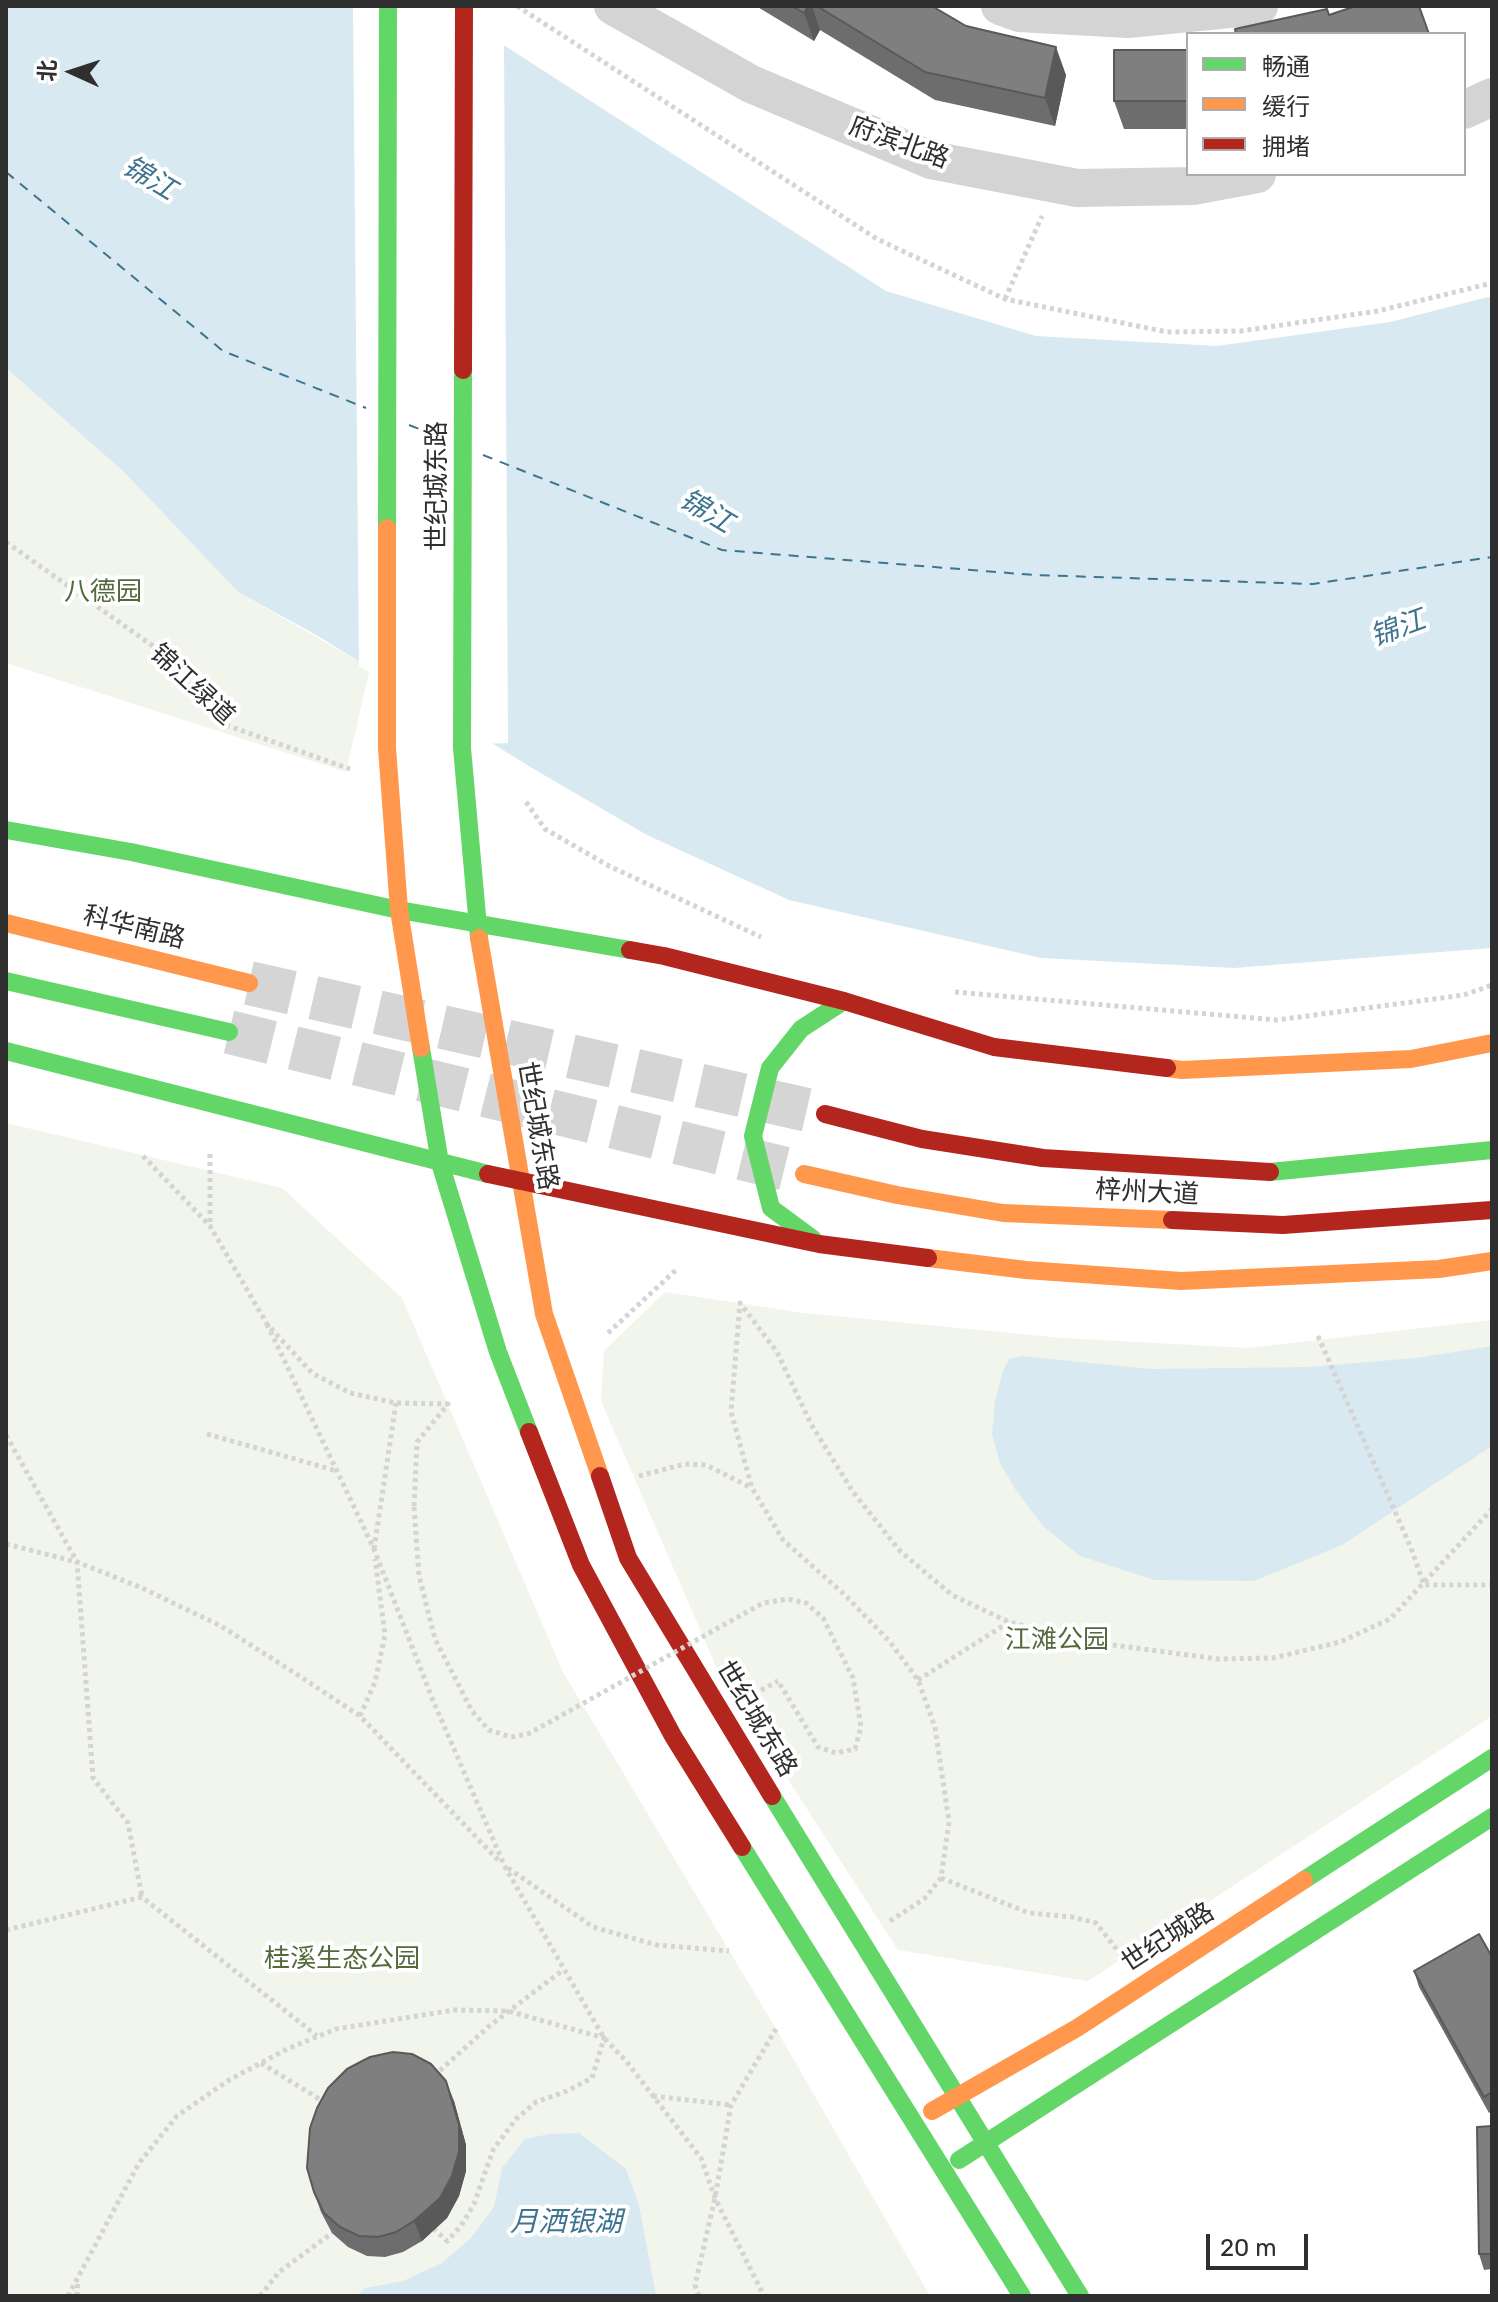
<!DOCTYPE html>
<html>
<head>
<meta charset="utf-8">
<style>
	body { margin:0 }
	#map { position:relative; width:1498px; height:2302px; overflow:hidden; background:#fff; font-family:Rubik,"Noto Sans SC",sans-serif }
	canvas { display:block }
	.frame { position:absolute; inset:0; border:8px solid #2f2f2f; pointer-events:none }
	.legend { position:absolute; left:1186px; top:32px; width:280px; height:144px; box-sizing:border-box; background:#fff; border:2px solid #acacac; margin:0; padding:10px 14px; list-style:none; font-size:24px; color:#2f2f2f }
	.legend li { display:flex; align-items:center; gap:16px; height:40px }
	.legend b { width:40px; border:2px solid #acacac }
	.north { position:absolute; left:32px; top:32px; width:80px; height:80px; -webkit-text-stroke:6px #fff; paint-order:stroke; rotate:273deg; font-size:22px; font-weight:700; line-height:32px; text-align:center; color:#2f2f2f }
	.north::after { content:''; display:block; margin:auto; width:28px; height:36px; background:#2f2f2f; clip-path:polygon(50% 0,100% 100%,50% 72%,0 100%) }
	.scale { position:absolute; left:1206px; top:2234px; width:102px; height:36px; box-sizing:border-box; border:4px solid #2f2f2f; border-top:0; padding-left:10px; font-size:24px; line-height:28px; white-space:nowrap; color:#2f2f2f; -webkit-text-stroke:6px #fff; paint-order:stroke }
</style>
</head>
<body>
<div id="map">
<canvas width="1498" height="2302"></canvas>
<div class="frame"></div>
<ul class="legend">
<li><b style="height:10px;background:#63d668"></b>畅通</li>
<li><b style="height:10px;background:#ff974d"></b>缓行</li>
<li><b style="height:10px;background:#b3261e"></b>拥堵</li>
</ul>
<div class="north">北</div>
<div class="scale">20 m</div>
</div>
<script>
const c = document.querySelector('canvas').getContext('2d');
c.lineJoin = 'round';
function paint(path, color) {
  c.fillStyle = color;
  c.fill(path, 'evenodd');
}
function poly(rows) {
  const path = new Path2D();
  for (const r of rows) {
    path.moveTo(r[0], r[1]);
    for (let i = 2; i < r.length; i += 2) path.lineTo(r[i], r[i + 1]);
  }
  return path;
}
function stroke(path, color, width, dash) {
  c.strokeStyle = color;
  c.lineWidth = width;
  c.lineCap = dash ? 'butt' : 'round';
  c.setLineDash(dash || []);
  c.stroke(path);
}
function label(font, color, halo, rows, align = 'center') {
  c.font = font + ' Rubik,"Noto Sans SC",sans-serif';
  c.lineWidth = 8;
  c.setLineDash([]);
  c.textBaseline = 'middle';
  c.strokeStyle = halo;
  c.fillStyle = color;
  for (const [text, x, y, turn = 0] of rows) {
    c.save();
    c.translate(x, y);
    c.rotate((+turn || 0) * Math.PI / 180);
    c.textAlign = isNaN(turn) ? turn : align;
    if (halo) c.strokeText(text, 0, 0);
    c.fillText(text, 0, 0);
    c.restore();
  }
}
const green = poly([
	[6,368,124,472,238,592,370,668,346,772,6,663],
	[6,1123,282,1188,402,1298,563,1672,776,2029,930,2296,6,2296],
	[665,1292,804,1313,1062,1338,1248,1348,1492,1320,1492,1716,1088,1981,898,1950,718,1671,601,1401,604,1351]
]);
const water = poly([
	[6,6,443,6,886,291,1036,336,1217,346,1390,322,1492,296,1492,948,1234,968,1041,958,789,900,647,835,532,768,318,636,238,592,124,472,6,368],
	[1492,1346,1492,1446,1342,1545,1254,1581,1154,1580,1080,1556,1043,1526,1015,1489,1000,1463,992,1435,995,1401,1003,1371,1009,1359,1021,1356,1150,1369,1308,1367,1416,1358],
	[579,2133,626,2169,639,2205,656,2296,356,2296,365,2288,403,2281,442,2263,471,2238,494,2207,502,2168,525,2139,549,2134]
]);
const pier = poly([
	[353,6,451,6,504,41,508,743,485,744,359,666]
]);
const ferry = poly([
	[6,172,223,351,366,408],
	[409,425,440,437],
	[483,455,722,550,1034,575,1313,584,1492,557]
]);
const highwayTunnel = poly([
	[249,983,825,1114],
	[229,1032,794,1171]
]);
const path = poly([
	[517,6,877,239,1005,299,1167,332,1241,331,1378,311,1492,283],
	[1005,299,1042,216],
	[6,542,160,651,226,725,350,769],
	[526,802,545,829,609,866,761,937],
	[955,992,1277,1020,1464,995,1492,985],
	[210,1154,210,1225],
	[143,1156,210,1226,267,1324,312,1373,350,1393,396,1403,448,1404,417,1442,414,1507],
	[267,1324,374,1549,432,1698,505,1867,604,2038,626,2061,701,2158,715,2198,764,2296],
	[608,1333,676,1270],
	[1318,1336,1411,1548,1424,1585,1492,1585],
	[207,1434,337,1471],
	[6,1435,77,1562,93,1778,128,1823,142,1897],
	[639,1476,685,1464,706,1465,750,1487],
	[6,1544,77,1562,142,1588,221,1626,301,1677,360,1716,500,1862],
	[374,1549,396,1403],
	[918,1680,1009,1622],
	[754,1694,778,1681],
	[360,1716,375,1682,385,1635,375,1559],
	[508,1868,593,1927,657,1945,729,1951],
	[941,1878,1029,1913,1072,1917,1096,1923,1121,1955],
	[890,1921,924,1899,941,1878,949,1822,935,1727,918,1680,890,1642,845,1595,783,1540,752,1488,731,1412,740,1303,777,1352,811,1424,853,1492,900,1551,952,1595,1009,1622,1076,1640,1218,1659,1273,1658,1340,1642,1390,1619,1492,1509],
	[6,1930,142,1897,317,2036],
	[261,2063,324,2102],
	[434,2076,488,2027,563,1970],
	[653,2096,731,2105],
	[68,2296,139,2163,177,2116,229,2080,287,2049,336,2029,454,2010,508,2011,604,2038,592,2078,567,2091,536,2102,516,2119,493,2150,474,2204,461,2226,447,2241,434,2229],
	[77,2296,78,2281],
	[260,2296,279,2272,332,2233],
	[699,2296,695,2285,715,2198,731,2105,776,2029]
]);
const street = poly([
	[613,6,751,84,931,160,1077,188,1193,186,1257,174],
	[1000,6,1019,13,1128,19,1259,6],
	[1464,110,1492,97]
]);
const fast = poly([
	[463,370,462,748,479,938],
	[387,528,388,6],
	[6,830,131,852,399,910,630,950],
	[6,981,229,1032],
	[421,1048,440,1163,498,1352,529,1432],
	[6,1051,488,1174],
	[1270,1172,1492,1150],
	[813,1239,771,1208,753,1136,770,1068,801,1029,844,1001],
	[772,1796,1080,2296],
	[742,1847,1022,2296],
	[1304,1880,1492,1758],
	[959,2160,1492,1817]
]);
const slow = poly([
	[387,528,387,748,399,910,421,1048],
	[6,923,249,983],
	[479,938,544,1314,600,1476],
	[1167,1068,1182,1070,1411,1059,1492,1043],
	[804,1174,897,1195,1003,1213,1172,1220],
	[928,1258,1026,1270,1181,1281,1439,1269,1492,1261],
	[932,2111,1077,2028,1304,1880]
]);
const jam = poly([
	[463,370,464,6],
	[630,950,664,956,844,1001,994,1047,1167,1068],
	[825,1114,922,1139,1043,1158,1270,1172],
	[488,1174,819,1244,928,1258],
	[1172,1220,1283,1225,1492,1210],
	[529,1432,581,1565,673,1736,742,1847],
	[600,1476,628,1558,772,1796]
]);
const pathBridge = poly([
	[414,1507,419,1576,435,1639,472,1711,489,1730,511,1737,528,1734,763,1603,788,1599,806,1603,823,1618,853,1678,861,1727,855,1749,836,1753,818,1747,778,1681]
]);
const wall = poly([
	[756,6,932,6,966,26,1066,75,1055,126,935,100,820,30,814,41],
	[1188,50,1188,129,1124,129,1114,101],
	[1492,1957,1492,2111,1489,2113,1419,1987,1414,1971],
	[454,2101,466,2145,466,2171,459,2196,447,2218,422,2241,403,2252,385,2257,367,2256,348,2247,332,2233,321,2212,314,2192],
	[1492,2126,1492,2269,1484,2270,1479,2254]
]);
const shadedWall = poly([
	[808,6,812,6,820,30,814,41,804,13],
	[1056,47,1066,75,1055,126,1045,98],
	[446,2081,454,2101,466,2145,466,2171,459,2196,447,2218,422,2241,414,2221]
]);
const building = poly([
	[792,6,808,6,804,13,792,6],
	[817,6,932,6,966,26,1056,47,1045,98,925,72,817,6],
	[1356,6,1419,6,1429,34,1236,34,1235,29,1327,9,1329,15,1356,6],
	[1114,50,1188,50,1188,101,1114,101,1114,50],
	[1479,1934,1492,1957,1492,2092,1484,2097,1414,1971,1479,1934],
	[393,2052,412,2054,431,2064,446,2081,459,2125,459,2151,452,2176,440,2198,414,2221,396,2232,378,2237,359,2236,340,2227,324,2213,314,2192,307,2168,310,2128,317,2108,328,2088,347,2069,370,2057,393,2052],
	[1492,2126,1492,2254,1479,2254,1477,2127,1492,2126]
]);
const streetNames = [
	["府滨北路",899,143,20],
	["世纪城东路",437,486,-90],
	["锦江绿道",192,685,43],
	["科华南路",134,928,14],
	["世纪城东路",537,1126,80],
	["梓州大道",1147,1193,3],
	["世纪城东路",756,1719,59],
	["世纪城路",1168,1938,-33]
];
const parkNames = [
	["八德园",103,592],
	["江滩公园",1057,1640],
	["桂溪生态公园",342,1959]
];
const waterNames = [
	["锦江",149,179,31],
	["锦江",706,512,31],
	["锦江",1398,629,-20],
	["月洒银湖",566,2223]
];
paint(green, '#f1f5ec');
paint(water, '#d9e9f1');
paint(pier, '#fff');
stroke(ferry, '#3e748f', 2, [10, 8]);
stroke(highwayTunnel, '#d5d5d5', 44, [44, 22]);
stroke(path, '#d4d4d4', 5, [4, 4]);
stroke(street, '#d4d4d4', 38);
stroke(fast, '#63d668', 18);
stroke(slow, '#ff974d', 18);
stroke(jam, '#b3261e', 18);
stroke(pathBridge, '#d4d4d4', 5, [4, 4]);
paint(wall, '#6d6d6d');
paint(shadedWall, '#595959');
paint(building, '#7f7f7f');
stroke(building, '#595959', 2);
label('26px', '#2f2f2f', '#fff', streetNames);
label('26px', '#546a3c', '#fff', parkNames);
label('italic 28px', '#3e748f', '#fff', waterNames);
</script>
</body>
</html>
